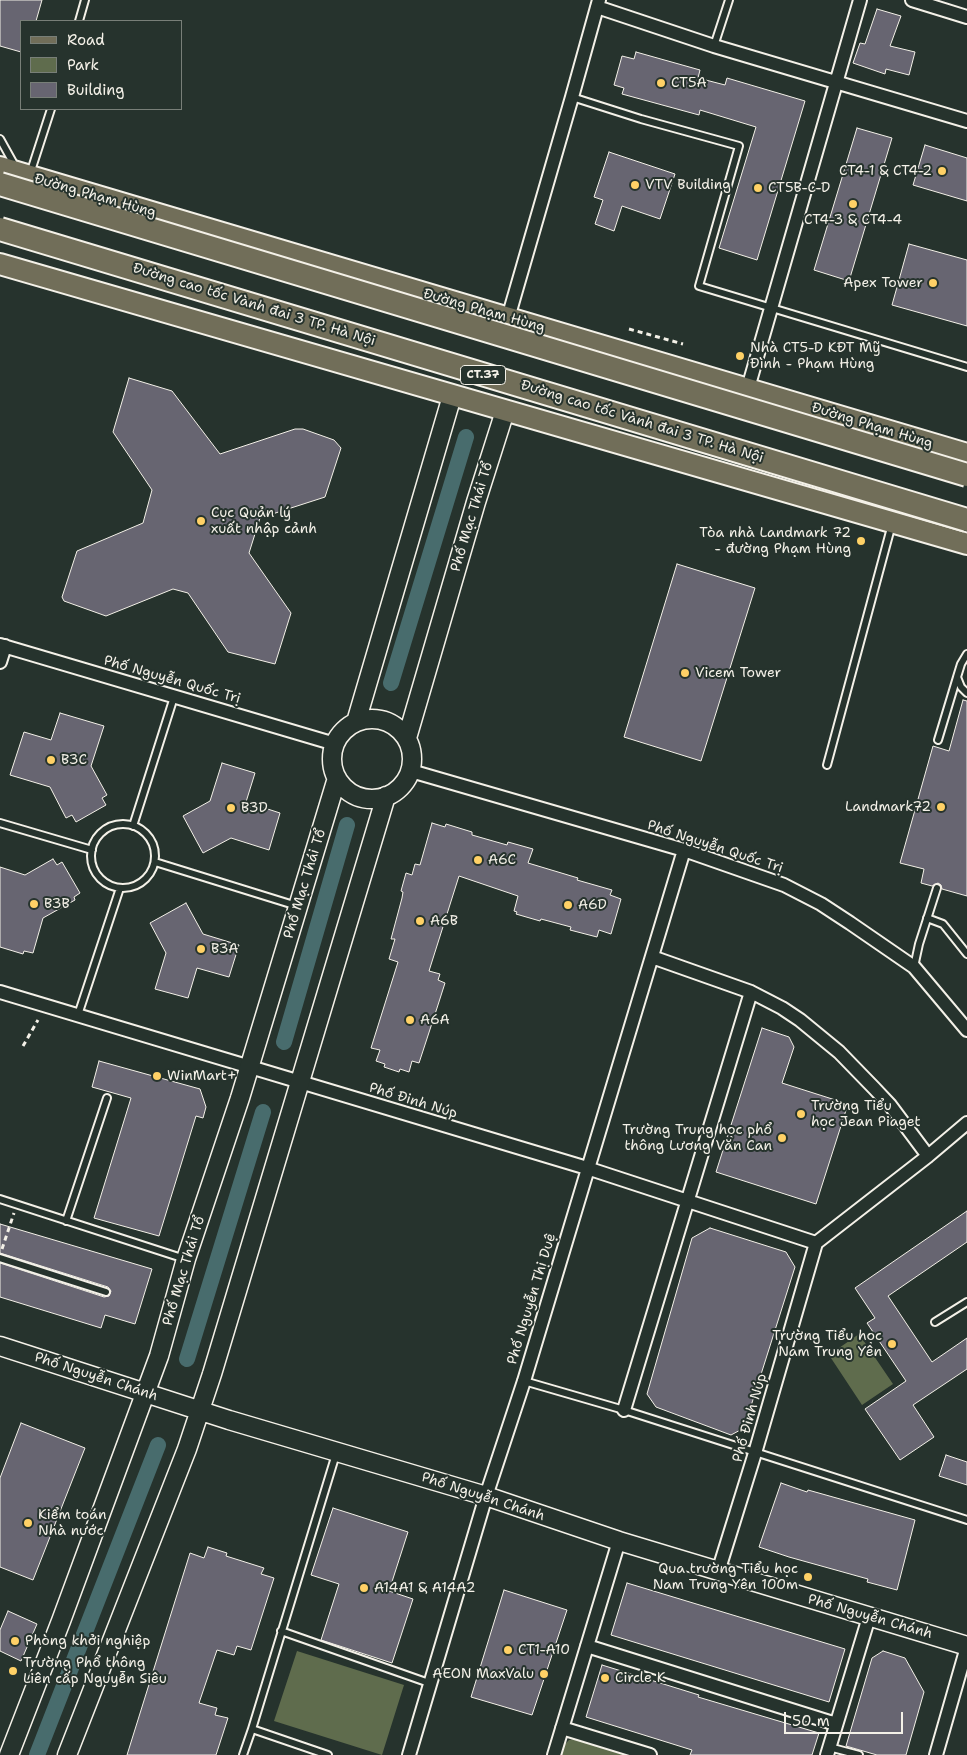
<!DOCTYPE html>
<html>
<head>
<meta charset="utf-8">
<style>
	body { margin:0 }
	#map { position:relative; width:967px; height:1755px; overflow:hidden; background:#26332d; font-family:"Shantell Sans",sans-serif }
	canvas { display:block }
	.legend { position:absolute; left:20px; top:20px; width:162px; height:90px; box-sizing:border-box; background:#26332d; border:1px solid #787f78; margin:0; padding:6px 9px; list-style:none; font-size:15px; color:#f4f1e8 }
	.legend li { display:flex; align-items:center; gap:10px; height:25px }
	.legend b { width:25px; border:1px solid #787f78 }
	.scale { position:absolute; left:784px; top:1712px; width:119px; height:22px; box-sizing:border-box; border:2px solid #f4f1e8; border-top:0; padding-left:6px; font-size:15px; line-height:18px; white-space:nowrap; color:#f4f1e8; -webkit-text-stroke:4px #26332d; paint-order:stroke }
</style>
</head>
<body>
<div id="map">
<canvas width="967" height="1755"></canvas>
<ul class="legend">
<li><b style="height:6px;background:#716e59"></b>Road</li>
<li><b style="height:14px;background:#5f6c4d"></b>Park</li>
<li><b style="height:14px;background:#676571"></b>Building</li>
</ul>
<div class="scale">50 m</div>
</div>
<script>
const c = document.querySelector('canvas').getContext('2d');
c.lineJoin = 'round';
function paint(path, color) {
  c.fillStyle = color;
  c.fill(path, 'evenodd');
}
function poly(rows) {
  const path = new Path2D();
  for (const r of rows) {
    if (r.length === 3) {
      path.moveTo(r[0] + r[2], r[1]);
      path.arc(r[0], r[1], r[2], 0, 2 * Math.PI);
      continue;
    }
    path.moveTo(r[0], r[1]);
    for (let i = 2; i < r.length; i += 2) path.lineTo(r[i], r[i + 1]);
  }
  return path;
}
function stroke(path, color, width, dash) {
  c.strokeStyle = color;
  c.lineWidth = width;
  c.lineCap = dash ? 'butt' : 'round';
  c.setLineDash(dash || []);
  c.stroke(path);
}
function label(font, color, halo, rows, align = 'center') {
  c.font = font + ' "Shantell Sans",sans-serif';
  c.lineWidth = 4;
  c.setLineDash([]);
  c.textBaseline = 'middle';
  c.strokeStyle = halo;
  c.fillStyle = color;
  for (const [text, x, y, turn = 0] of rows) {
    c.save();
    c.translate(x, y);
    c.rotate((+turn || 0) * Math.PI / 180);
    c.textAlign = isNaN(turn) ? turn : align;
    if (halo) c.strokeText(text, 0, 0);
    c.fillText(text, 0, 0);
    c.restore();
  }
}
const green = poly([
	[859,1334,893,1384,862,1405,829,1355],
	[297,1651,404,1685,382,1755,274,1721],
	[574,1739,578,1739,630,1755,561,1755,564,1745,569,1740]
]);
const canal = poly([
	[391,683,466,437],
	[284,1042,347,825],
	[187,1359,263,1112],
	[37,1755,158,1445]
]);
const building = poly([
	[0,0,42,0,36,21,21,21,21,52,0,46,0,0],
	[877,9,901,16,890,46,915,52,909,75,886,69,885,74,853,63,860,43,865,44,877,9],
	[636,52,700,70,698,78,725,85,727,78,805,101,757,260,719,248,756,127,700,110,699,115,622,94,624,88,614,85,622,56,634,59,636,52],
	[857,128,892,138,849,281,814,270,857,128],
	[925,145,967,158,967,201,913,185,925,145],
	[609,152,675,174,660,219,622,206,614,231,595,224,603,200,594,197,609,152],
	[909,244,967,260,967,326,892,305,909,244],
	[129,378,172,391,220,454,295,429,303,429,334,440,341,448,325,497,260,518,249,553,291,613,275,664,228,652,188,593,173,589,106,616,64,601,62,597,77,551,143,523,152,490,113,432,129,378],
	[677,564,755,588,701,761,624,737,677,564],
	[963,700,967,701,967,896,942,889,941,885,938,883,932,886,921,883,924,869,900,863,933,746,949,751,963,700],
	[60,713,104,726,91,766,107,795,102,798,106,805,76,822,72,815,66,818,50,787,10,775,24,732,51,740,60,713],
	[222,763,255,773,246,802,280,813,269,850,231,838,203,853,183,816,210,801,222,763],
	[432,823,445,827,446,824,472,832,472,835,507,845,508,842,533,849,528,863,578,878,577,880,612,890,610,895,621,899,611,934,599,930,597,937,570,930,571,927,541,919,540,921,516,914,517,912,514,911,518,896,459,876,429,971,440,974,438,980,445,983,437,1008,419,1063,412,1061,409,1072,400,1069,399,1072,384,1067,385,1064,376,1061,380,1050,371,1048,398,962,389,959,395,939,391,939,402,898,403,892,401,891,406,873,412,875,415,864,420,865,432,823],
	[53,859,57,865,62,862,80,893,74,897,75,900,43,918,33,953,24,951,23,954,0,947,0,867,25,875,53,859],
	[186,903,203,934,239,945,229,977,197,968,188,998,155,989,166,953,150,923,186,903],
	[762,1028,789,1037,794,1047,782,1083,848,1104,816,1204,716,1172,762,1028],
	[99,1061,200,1089,206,1107,203,1118,196,1116,159,1236,94,1218,131,1098,92,1087,99,1061],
	[967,1211,967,1242,888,1296,932,1362,967,1338,967,1369,913,1405,934,1437,900,1460,865,1409,906,1381,867,1323,875,1318,855,1288,967,1211],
	[0,1224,152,1269,135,1324,105,1315,101,1328,0,1297,0,1263,104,1297,109,1296,111,1291,108,1287,0,1253,0,1224],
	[710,1228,786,1252,795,1267,744,1428,731,1435,656,1407,647,1394,692,1238,710,1228],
	[21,1423,85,1448,33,1580,0,1567,0,1478,21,1423],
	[946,1455,967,1462,967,1485,939,1476,946,1455],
	[781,1483,807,1492,808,1490,915,1520,897,1590,867,1582,868,1579,789,1557,759,1547,781,1483],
	[333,1508,408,1532,389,1591,413,1599,392,1663,321,1640,339,1584,311,1575,333,1508],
	[208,1547,227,1553,226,1556,264,1568,261,1574,274,1578,251,1650,237,1646,234,1655,217,1650,199,1703,217,1708,215,1715,228,1718,216,1755,127,1755,190,1553,204,1558,208,1547],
	[627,1583,845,1649,829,1702,611,1635,627,1583],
	[504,1590,567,1610,532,1715,471,1697,504,1590],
	[8,1611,37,1624,21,1661,0,1651,0,1630,8,1611],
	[883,1651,905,1658,924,1692,906,1755,877,1755,846,1746,872,1658,883,1651],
	[602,1665,699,1695,698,1697,819,1733,812,1755,690,1755,692,1750,586,1717,602,1665]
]);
const path = poly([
	[629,329,683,344],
	[23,1046,38,1020],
	[2,1249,14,1213]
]);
const lane = poly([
	[79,21,85,0],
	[714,46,729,0],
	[572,97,641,119,739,146,699,286,967,367],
	[0,139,15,166],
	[30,174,51,109],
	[967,654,961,664,957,677,961,687,967,693],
	[938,740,957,677],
	[827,765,892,524],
	[0,823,92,850],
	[123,856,32],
	[133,826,174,697],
	[155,862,297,906],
	[927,918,943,924,967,954],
	[914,967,919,944,937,888],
	[78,1015,120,888],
	[0,1199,185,1259],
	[66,1221,107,1098],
	[0,1258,106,1292],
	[935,1322,967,1302],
	[524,1381,624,1410,967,1520],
	[281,1631,429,1683],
	[829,1747,859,1755],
	[243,1755,252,1729],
	[328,1755,252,1729,336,1454]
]);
const street = poly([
	[912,0,967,17],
	[597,7,714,46,967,121],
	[508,318,572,97,599,0],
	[748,388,860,0],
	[0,645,335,744],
	[0,662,5,646],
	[411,771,684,850,784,885,821,904,850,923,914,967,967,1030],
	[652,957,751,992,782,1008,800,1020,839,1052,874,1088,890,1105,928,1156],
	[0,992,587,1168,816,1243,755,1453,718,1572],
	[816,1243,928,1156,967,1123],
	[624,1410,751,992],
	[587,1646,836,1724],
	[562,1728,650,1755],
	[409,1755,486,1496,524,1381,684,850],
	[554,1755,619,1541],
	[827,1755,869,1617],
	[936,1755,967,1647]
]);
const secondary = poly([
	[372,759,40],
	[356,722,452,396],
	[407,738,476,502,505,411],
	[0,1346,229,1420,486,1496,619,1541,967,1646],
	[9,1755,61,1621,159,1356,186,1259,240,1098,337,778],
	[67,1755,187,1449,212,1374,386,796]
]);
const primary = poly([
	[0,167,967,454],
	[0,264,967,544]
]);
const highwayBridge = poly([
	[0,184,967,475],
	[0,229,967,520]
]);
const markers = [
	[661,83,5,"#ffd166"],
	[942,171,5,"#ffd166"],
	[635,185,5,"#ffd166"],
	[758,188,5,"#ffd166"],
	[853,204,5,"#ffd166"],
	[933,283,5,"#ffd166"],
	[740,356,5,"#ffd166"],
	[201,521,5,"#ffd166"],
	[861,541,5,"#ffd166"],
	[685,673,5,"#ffd166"],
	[51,760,5,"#ffd166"],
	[941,807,5,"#ffd166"],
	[231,808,5,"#ffd166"],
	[478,860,5,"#ffd166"],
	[34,904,5,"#ffd166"],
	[568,905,5,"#ffd166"],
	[420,921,5,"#ffd166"],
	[201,949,5,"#ffd166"],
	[410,1020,5,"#ffd166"],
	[157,1076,5,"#ffd166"],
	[801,1114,5,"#ffd166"],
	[782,1138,5,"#ffd166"],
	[892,1344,5,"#ffd166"],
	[28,1523,5,"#ffd166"],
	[808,1577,5,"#ffd166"],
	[364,1588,5,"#ffd166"],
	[15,1641,5,"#ffd166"],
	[508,1650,5,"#ffd166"],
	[13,1671,5,"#ffd166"],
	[544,1674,5,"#ffd166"],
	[605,1678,5,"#ffd166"]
];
const shields = [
	[483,375,45]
];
const shieldNames = [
	["CT.37",483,375]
];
const poiNames = [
	["CT5A",671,83],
	["CT4-1 & CT4-2",932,171,"right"],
	["VTV Building",645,185],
	["CT5B-C-D",768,188],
	["CT4-3 & CT4-4",853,220,"center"],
	["Apex Tower",923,283,"right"],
	["Nhà CT5-D KĐT Mỹ",750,348],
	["Đình - Phạm Hùng",750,364],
	["Cục Quản lý",211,513],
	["xuất nhập cảnh",211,529],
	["Tòa nhà Landmark 72",851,533,"right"],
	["- đường Phạm Hùng",851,549,"right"],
	["Vicem Tower",695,673],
	["B3C",61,760],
	["Landmark72",931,807,"right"],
	["B3D",241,808],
	["A6C",488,860],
	["B3B",44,904],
	["A6D",578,905],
	["A6B",430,921],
	["B3A",211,949],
	["A6A",420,1020],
	["WinMart+",167,1076],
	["Trường Tiểu",811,1106],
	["học Jean Piaget",811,1122],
	["Trường Trung học phổ",772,1130,"right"],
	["thông Lương Văn Can",772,1146,"right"],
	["Trường Tiểu học",882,1336,"right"],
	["Nam Trung Yên",882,1352,"right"],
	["Kiểm toán",38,1515],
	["Nhà nước",38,1531],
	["Qua trường Tiểu học",798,1569,"right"],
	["Nam Trung Yên 100m",798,1585,"right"],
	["A14A1 & A14A2",374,1588],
	["Phòng khởi nghiệp",25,1641],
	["CT1-A10",518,1650],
	["Trường Phổ thông",23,1663],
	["Liên cấp Nguyễn Siêu",23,1679],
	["AEON MaxValu",534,1674,"right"],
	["Circle K",615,1678]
];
const streetNames = [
	["Đường Phạm Hùng",95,196,16],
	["Đường cao tốc Vành đai 3 TP. Hà Nội",254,305,17],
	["Đường Phạm Hùng",484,311,16],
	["Đường cao tốc Vành đai 3 TP. Hà Nội",642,422,17],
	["Đường Phạm Hùng",872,426,17],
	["Phố Mạc Thái Tổ",472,517,-73],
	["Phố Nguyễn Quốc Trị",172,680,16],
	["Phố Nguyễn Quốc Trị",715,847,18],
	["Phố Mạc Thái Tổ",305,884,-73],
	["Phố Đinh Núp",413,1101,17],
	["Phố Mạc Thái Tổ",184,1271,-73],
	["Phố Nguyễn Thị Duệ",532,1299,-73],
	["Phố Nguyễn Chánh",96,1377,18],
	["Phố Đinh Núp",750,1418,-74],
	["Phố Nguyễn Chánh",483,1497,18],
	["Phố Nguyễn Chánh",870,1617,16]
];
paint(green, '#5f6c4d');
stroke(canal, '#486c6d', 16);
paint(building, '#676571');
stroke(building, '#f4f1e8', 1);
stroke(lane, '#f4f1e8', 10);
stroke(street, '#f4f1e8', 16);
stroke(secondary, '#f4f1e8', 21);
stroke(primary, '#f4f1e8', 24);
stroke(path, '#f4f1e8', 3, [5, 4]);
stroke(lane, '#26332d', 6);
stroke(street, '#26332d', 12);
stroke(secondary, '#26332d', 18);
stroke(primary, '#716e59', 20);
stroke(highwayBridge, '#f4f1e8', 26, []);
stroke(highwayBridge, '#716e59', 22);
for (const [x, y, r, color] of markers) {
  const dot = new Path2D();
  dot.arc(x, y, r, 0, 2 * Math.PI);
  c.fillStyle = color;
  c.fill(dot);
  stroke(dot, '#26332d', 2);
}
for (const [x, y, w] of shields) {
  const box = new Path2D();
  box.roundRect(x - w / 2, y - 9.5, w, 19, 4);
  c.fillStyle = '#26332d';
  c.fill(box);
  stroke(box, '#f4f1e8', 1);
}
label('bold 12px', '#f4f1e8', null, shieldNames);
label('14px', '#f4f1e8', '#26332d', poiNames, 'left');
label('14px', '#f4f1e8', '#26332d', streetNames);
</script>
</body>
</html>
